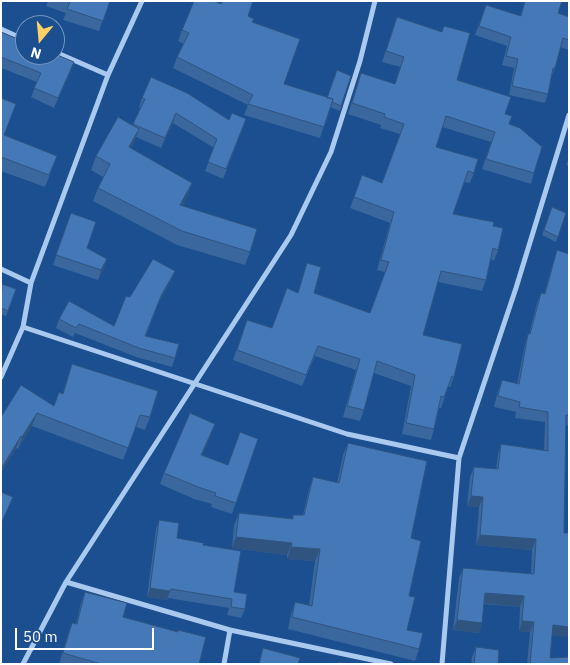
<!DOCTYPE html>
<html>
<head>
<meta charset="utf-8">
<style>
	body { margin:0 }
	#map { position:relative; width:570px; height:665px; overflow:hidden; background:#1b4f8f; font-family:"IBM Plex Sans",sans-serif }
	canvas { display:block }
	.frame { position:absolute; inset:0; border:2px solid #fff; pointer-events:none }
	.north { position:absolute; left:15px; top:15px; width:50px; height:50px; box-sizing:border-box; background:#1b4f8f; border:1px solid #7695bc; border-radius:50%; rotate:197deg; font-size:14px; font-weight:700; line-height:20px; text-align:center; color:#fff }
	.north::after { content:''; display:block; margin:auto; width:18px; height:22px; background:#ffd166; clip-path:polygon(50% 0,100% 100%,50% 72%,0 100%) }
	.scale { position:absolute; left:15px; top:628px; width:139px; height:22px; box-sizing:border-box; border:2px solid #fff; border-top:0; padding-left:6px; font-size:15px; line-height:18px; white-space:nowrap; color:#fff; -webkit-text-stroke:4px #1b4f8f; paint-order:stroke }
</style>
</head>
<body>
<div id="map">
<canvas width="570" height="665"></canvas>
<div class="frame"></div>
<div class="north">N</div>
<div class="scale">50 m</div>
</div>
<script>
const c = document.querySelector('canvas').getContext('2d');
c.lineJoin = 'round';
function poly(rows) {
  const path = new Path2D();
  for (const r of rows) {
    path.moveTo(r[0], r[1]);
    for (let i = 2; i < r.length; i += 2) path.lineTo(r[i], r[i + 1]);
  }
  return path;
}
function stroke(path, color, width, dash) {
  c.strokeStyle = color;
  c.lineWidth = width;
  c.lineCap = dash ? 'butt' : 'round';
  c.setLineDash(dash || []);
  c.stroke(path);
}
function paint(path, color) {
  c.fillStyle = color;
  c.fill(path, 'evenodd');
}
const street = poly([
	[1,29,25,40],
	[55,52,108,75],
	[1,269,31,283],
	[23,327,347,434,459,458,442,664],
	[1,377,23,327,31,283,108,75,142,1],
	[459,458,516,288,569,115],
	[66,582,230,630,391,664],
	[23,664,66,582,291,235,331,152,360,61,375,1],
	[224,664,230,630]
]);
const wall = poly([
	[48,1,110,1,99,31,63,20,66,13,46,6],
	[525,1,562,1,558,13,569,17,569,50,560,47,555,68,551,78,548,94,545,103,509,95,514,68,502,65,507,46,475,35,486,5,520,16],
	[248,16,252,22,284,84,327,98,351,76,340,111,330,107,320,138,244,115,248,105,173,68,177,57,184,44,178,41,182,30],
	[397,17,442,32,444,26,457,80,505,114,509,124,534,173,531,184,482,169,491,142,442,127,436,147,474,173,470,183,464,182,453,214,493,226,498,250,494,261,491,259,486,280,482,291,438,282,423,335,454,377,450,387,448,387,441,408,439,408,434,429,431,440,402,434,411,386,374,373,364,410,360,421,343,417,356,370,315,356,302,386,233,360,247,320,272,328,298,293,307,263,314,293,370,313,385,272,377,270,390,223,350,208,362,175,382,183,400,134,380,128,381,125,348,114,361,73,395,84,400,67,382,62],
	[1,32,71,71,54,108,31,97,37,82,1,68],
	[1,98,4,135,57,156,45,187,1,171],
	[142,98,229,120,246,119,223,179,205,171,214,148,173,123,161,148,136,137,131,149,192,183,187,197,182,206,250,252,245,265,177,245,93,201,98,188,103,177,91,170,96,156,132,126,140,108,139,107],
	[569,158,569,166,566,165],
	[552,207,566,213,556,242,542,235],
	[71,213,87,248,104,268,98,280,53,265],
	[557,250,569,254,569,426,566,425,552,636,550,658,569,664,527,664,530,632,519,631,520,607,484,604,482,623,479,633,453,630,459,578,463,568,531,574,532,550,476,545,479,507,467,506,470,477,474,467,496,469,498,454,501,444,544,450,545,422,515,418,516,412,494,407,498,391,502,380,517,384,525,344,528,334,529,334,537,303,541,293,544,294],
	[175,271,171,281,157,305,146,336,175,358,172,367,136,357,75,333,73,337,56,328,59,319,114,326,130,297],
	[1,285,16,289,6,316,1,314],
	[72,364,150,417,145,430,136,427,123,460,32,426,18,449,16,448,1,473,1,417,54,406,63,393],
	[211,435,202,455,228,465,258,439,232,514,211,507,212,504,194,499,160,484,164,473],
	[348,443,411,538,407,630,419,649,415,661,288,629,291,614,295,602,309,605,315,561,287,559,287,555,232,548,234,525,239,513,292,519,293,515,303,515,309,489,313,477,337,483,343,455],
	[159,520,177,538,203,545,245,609,241,618,227,615,229,608,168,598,167,600,147,597,156,529],
	[85,592,123,617,199,664,59,664,68,634,72,623,76,624,81,603],
	[476,647,498,664,471,664,472,657]
]);
const shadedWall = poly([
	[74,62,71,71,54,108,58,98],
	[176,113,173,123,161,148,165,138],
	[139,129,134,143,124,161,129,147],
	[192,183,187,197,175,219,180,205],
	[107,259,104,268,98,280,101,270],
	[175,271,171,281,157,305,161,296],
	[37,413,32,426,18,449,22,437],
	[215,424,211,435,197,466,201,455],
	[21,436,16,448,1,473,1,469],
	[471,496,483,497,479,507,467,506],
	[480,535,536,539,532,550,476,545],
	[236,537,292,543,287,555,232,548],
	[291,547,320,549,315,561,287,559],
	[150,588,170,591,167,600,147,597],
	[485,593,524,596,520,607,481,603],
	[457,620,482,623,479,633,453,630],
	[522,621,534,622,530,632,519,631],
	[553,625,569,627,569,637,549,635]
]);
const building = poly([
	[67,1,110,1,103,21,67,9,70,2,67,1],
	[194,1,214,1,221,4,222,1,253,1,248,16,254,19,252,22,300,39,284,84,333,99,324,127,248,104,253,95,177,57,189,33,182,30,194,1],
	[525,1,562,1,558,13,569,17,569,40,563,38,555,68,553,68,548,94,512,86,518,59,506,56,511,37,479,26,486,5,521,16,525,1],
	[397,17,442,32,444,26,470,33,457,80,511,97,505,114,512,116,509,124,520,128,542,147,534,173,486,159,495,132,446,116,436,147,478,159,474,173,468,171,453,214,494,222,493,226,503,228,498,250,493,248,486,280,441,271,423,335,462,344,454,377,452,376,444,397,441,396,434,429,406,423,415,375,377,361,364,410,347,406,360,359,318,346,306,375,237,350,247,320,272,328,287,288,298,293,307,263,321,267,314,293,370,313,389,262,381,260,394,212,354,197,362,175,382,183,404,124,384,117,385,114,352,103,361,73,395,84,404,57,386,51,397,17],
	[1,32,25,42,25,55,55,55,55,54,74,62,58,98,34,88,41,73,1,57,1,32],
	[337,70,351,76,341,106,332,102,333,99,327,98,337,70],
	[151,77,187,93,229,120,232,113,246,119,226,169,208,162,217,139,176,113,165,138,133,124,145,99,142,98,151,77],
	[1,98,16,104,4,135,57,156,49,175,1,157,1,98],
	[118,117,139,129,129,147,192,183,180,205,257,229,250,252,182,231,98,188,110,164,96,156,118,117],
	[552,207,566,213,558,237,544,230,552,207],
	[71,213,96,222,87,248,107,259,101,270,56,255,71,213],
	[557,250,569,254,569,415,566,415,564,533,569,533,569,627,553,625,550,658,569,657,569,664,530,664,534,622,522,621,524,596,485,593,482,623,457,620,463,568,534,574,536,539,480,535,483,497,471,496,474,467,498,469,501,444,548,451,548,412,519,407,520,402,498,396,502,380,519,384,528,334,530,334,541,293,545,294,557,250],
	[153,259,175,271,161,296,145,336,179,344,175,358,139,348,79,324,76,328,59,319,69,301,114,326,126,296,130,297,153,259],
	[2,284,16,289,8,311,1,308,2,284],
	[72,364,158,391,150,417,140,415,128,448,37,413,22,437,21,436,1,469,1,417,21,385,54,406,59,392,63,394,72,364],
	[190,413,215,424,201,455,228,465,240,432,258,439,236,503,215,496,216,493,198,487,164,473,190,413],
	[348,443,427,461,411,538,421,541,409,596,415,597,407,630,423,633,419,649,292,617,295,602,312,606,320,549,291,547,292,543,236,537,239,513,293,519,293,515,304,515,313,477,339,483,348,443],
	[1,492,13,497,1,524,1,492],
	[159,520,179,523,177,538,204,543,203,545,241,551,234,592,247,594,245,609,231,607,232,599,171,589,170,591,150,588,159,520],
	[85,592,127,603,123,617,178,632,178,630,206,637,199,664,101,664,63,653,72,623,77,624,85,592],
	[476,647,499,650,498,664,474,664,476,647],
	[263,648,300,658,298,664,259,664,263,648],
	[339,662,348,664,339,664,339,662]
]);
stroke(street, '#a9c9ee', 5);
paint(wall, '#3a679d');
paint(shadedWall, '#305480');
paint(building, '#4478b7');
stroke(building, '#305480', 1);
</script>
</body>
</html>
